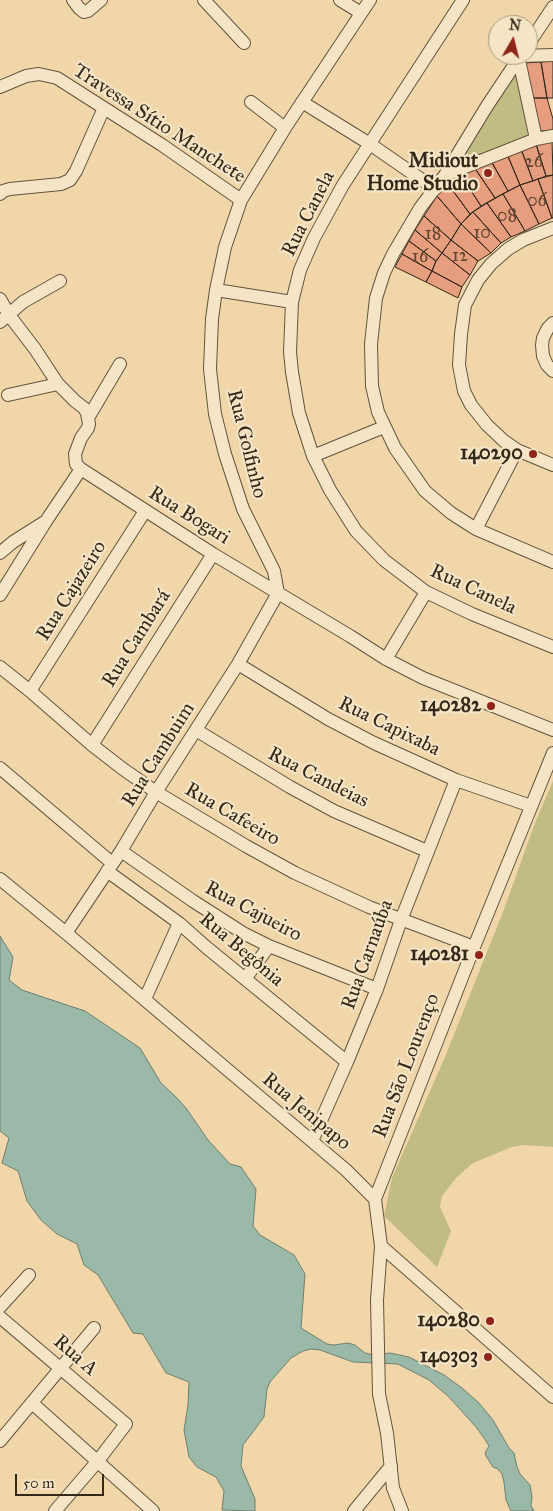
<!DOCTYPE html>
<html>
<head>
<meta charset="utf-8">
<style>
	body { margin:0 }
	#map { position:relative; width:553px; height:1511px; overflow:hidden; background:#f0d6a8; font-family:"IM FELL Great Primer",serif }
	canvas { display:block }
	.north { position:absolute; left:488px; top:15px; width:50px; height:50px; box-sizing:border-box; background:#f5e4c6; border:1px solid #a89981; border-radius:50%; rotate:8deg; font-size:14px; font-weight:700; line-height:20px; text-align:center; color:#342819 }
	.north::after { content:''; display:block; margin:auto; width:18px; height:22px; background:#8f2418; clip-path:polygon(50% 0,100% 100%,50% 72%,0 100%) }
	.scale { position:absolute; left:15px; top:1474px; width:89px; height:22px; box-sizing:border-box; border:2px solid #342819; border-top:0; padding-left:6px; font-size:15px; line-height:18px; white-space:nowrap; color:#342819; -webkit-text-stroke:4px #f5e4c6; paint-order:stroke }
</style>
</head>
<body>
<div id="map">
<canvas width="553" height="1511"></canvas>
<div class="north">N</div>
<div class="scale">50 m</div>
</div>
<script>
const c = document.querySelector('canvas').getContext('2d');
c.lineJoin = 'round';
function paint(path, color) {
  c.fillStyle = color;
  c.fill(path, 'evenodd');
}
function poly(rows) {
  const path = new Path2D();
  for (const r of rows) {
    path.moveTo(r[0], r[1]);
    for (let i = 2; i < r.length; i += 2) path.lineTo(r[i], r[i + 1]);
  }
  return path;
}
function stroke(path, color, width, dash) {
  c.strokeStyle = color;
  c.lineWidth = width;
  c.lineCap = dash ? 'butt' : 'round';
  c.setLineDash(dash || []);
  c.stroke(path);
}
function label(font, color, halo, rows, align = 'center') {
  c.font = font + ' "IM FELL Great Primer",serif';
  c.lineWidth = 4.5;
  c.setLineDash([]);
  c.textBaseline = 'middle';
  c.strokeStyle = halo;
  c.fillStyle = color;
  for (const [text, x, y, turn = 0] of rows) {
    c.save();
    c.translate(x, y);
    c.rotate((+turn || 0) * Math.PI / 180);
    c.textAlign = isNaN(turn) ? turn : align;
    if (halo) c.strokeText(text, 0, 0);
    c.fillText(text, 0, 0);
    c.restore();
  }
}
const green = poly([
	[518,68,528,138,505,145,455,163],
	[553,781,553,1147,523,1145,512,1147,473,1163,456,1178,442,1196,440,1207,451,1231,437,1267,384,1216,392,1178,445,1057,503,912,535,823]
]);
const water = poly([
	[0,936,13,957,9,980,22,990,85,1011,140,1048,161,1083,176,1097,186,1108,208,1140,230,1164,241,1167,256,1189,253,1226,260,1235,294,1255,305,1274,301,1328,327,1344,334,1345,348,1343,355,1345,365,1353,374,1355,390,1353,409,1357,444,1375,462,1388,479,1403,493,1420,509,1448,514,1453,517,1467,520,1474,530,1485,532,1497,531,1506,534,1511,511,1511,506,1500,504,1482,502,1474,498,1469,493,1467,486,1456,485,1453,489,1446,486,1441,476,1427,449,1397,429,1380,398,1364,353,1362,320,1350,311,1349,303,1351,291,1358,270,1382,267,1389,264,1417,243,1445,241,1466,255,1499,255,1511,222,1510,224,1491,216,1477,197,1467,189,1457,184,1430,188,1405,189,1382,166,1373,143,1334,133,1333,98,1275,84,1265,77,1244,57,1234,41,1220,27,1201,18,1171,2,1163,9,1138,0,1131,0,936]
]);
const building = poly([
	[553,61,553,98,547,98,541,62,553,61],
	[541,62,547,98,532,98,524,63,541,62],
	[532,98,547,98,553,119,553,131,540,131,532,98],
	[552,140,553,175,546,176,536,144,552,140],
	[536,144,546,176,533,181,521,149,536,144],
	[521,149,533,181,520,185,507,154,521,149],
	[507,154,520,185,508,191,490,159,507,154],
	[490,159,508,191,495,198,474,167,490,159],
	[474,167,495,198,481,206,460,174,474,167],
	[460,174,481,206,470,214,448,184,460,174],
	[553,175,553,218,552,218,538,179,553,175],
	[538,179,552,218,539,224,520,185,538,179],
	[448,184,470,214,461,224,437,196,448,184],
	[520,185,539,224,525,231,503,194,520,185],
	[503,194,525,231,511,237,487,203,503,194],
	[437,196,461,224,451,240,424,216,437,196],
	[487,203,511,237,501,243,473,212,487,203],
	[473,212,501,243,491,253,461,224,473,212],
	[424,216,451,240,442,253,415,230,424,216],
	[461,224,491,253,478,261,451,240,461,224],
	[415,230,442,253,436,261,409,241,415,230],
	[451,240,478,261,470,275,442,253,451,240],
	[409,241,436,261,432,271,402,254,409,241],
	[442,253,470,275,462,287,432,271,436,261,442,253],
	[402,254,432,271,426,282,395,267,402,254],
	[432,271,462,287,458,298,426,282,432,271]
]);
const minor = poly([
	[73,0,79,8,84,12,88,11,101,0],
	[204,0,244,43],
	[340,0,361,13],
	[370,0,285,128,241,200,225,247,216,290,212,319,210,369,215,414,225,454,243,509,274,571,278,593,350,636,386,659,423,678,553,730],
	[463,0,343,185,314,238,300,270,292,302,290,352,292,372,299,413,313,456,330,490,356,531,384,560,426,592,472,614,553,647],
	[528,45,553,7],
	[521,56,553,55],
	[519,60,536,139],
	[0,87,26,76,39,74,57,78,162,145,241,200],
	[251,102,285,128],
	[302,102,370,144,435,189],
	[553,136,536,139,445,175,420,208,393,254,384,273,376,298,371,344,372,386,378,412,395,448,425,491,451,513,476,529,553,562],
	[445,175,487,106,521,55],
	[0,194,3,191,10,189,61,184,70,180,76,171,104,108],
	[553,228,523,240,508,249,491,264,478,280,465,305,461,334,459,365,464,391,471,405,487,425,504,441,517,450,553,465],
	[216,290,292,302],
	[0,299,9,315,35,349,58,384,75,401,84,408,87,413,89,424,88,428,81,438,75,454,76,464,81,469,213,554,278,593,238,664,156,792,121,851,66,933],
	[0,322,23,302,60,281],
	[553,323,548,328,543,338,542,345,543,356,547,365,553,371],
	[8,395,58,384],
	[88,418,120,364],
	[313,456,384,427],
	[476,529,517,450],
	[0,553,13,542,43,523],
	[0,595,46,521,81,469],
	[386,659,426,592],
	[238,664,328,719,374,743,456,780,531,806],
	[0,667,30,691,92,745,123,769,156,792,246,846,295,873,369,907,474,947],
	[30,691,145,511],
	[196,730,290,787,334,811,427,851],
	[92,745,213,554],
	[0,768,112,863],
	[121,851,193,901,243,933,269,946,377,989],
	[107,871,179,923,206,947,347,1062],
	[0,879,66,933,346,1170,375,1199,381,1246,377,1300,379,1394,387,1433,393,1488,402,1511],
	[245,979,269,946],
	[145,999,179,923],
	[312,1141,347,1062,377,989,401,920,456,780],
	[375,1199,474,947,553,753],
	[381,1246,553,1397],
	[0,1307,29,1275],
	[0,1317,126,1424,97,1462,55,1511],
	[32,1403,153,1511],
	[0,1441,94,1328],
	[354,1511,391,1466]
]);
const markers = [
	[488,173,5,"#8f2418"],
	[533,454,5,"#8f2418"],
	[491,706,5,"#8f2418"],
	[479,955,5,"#8f2418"],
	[490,1321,5,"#8f2418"],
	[488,1357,5,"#8f2418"]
];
const numberNames = [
	["26",534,163],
	["06",537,202],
	["08",507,217],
	["10",482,234],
	["18",433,235],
	["12",460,257],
	["16",420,258]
];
const streetNames = [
	["Travessa Sítio Manchete",159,124,33],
	["Rua Canela",309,214,-63],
	["Rua Golfinho",246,444,76],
	["Rua Bogari",189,516,32],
	["Rua Canela",473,590,25],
	["Rua Cajazeiro",72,591,-58],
	["Rua Cambará",137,639,-58],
	["Rua Capixaba",389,727,26],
	["Rua Cambuim",159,755,-58],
	["Rua Candeias",318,778,27],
	["Rua Cafeeiro",232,815,30],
	["Rua Cajueiro",253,912,28],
	["Rua Begônia",241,950,40],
	["Rua Carnaúba",368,955,-70],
	["Rua São Lourenço",407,1066,-69],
	["Rua Jenipapo",306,1112,40],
	["Rua A",75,1356,41]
];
const poiNames = [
	["Midiout",478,162],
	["Home Studio",478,185],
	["140290",523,454],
	["140282",481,706],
	["140281",469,955],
	["140280",480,1321],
	["140303",478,1357]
];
paint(green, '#c0bc83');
paint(water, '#9ab9a8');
stroke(water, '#717f6f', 1);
paint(building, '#e79e7f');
stroke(building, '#342819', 1);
stroke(minor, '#63543d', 14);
stroke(minor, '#f5e4c6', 12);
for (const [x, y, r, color] of markers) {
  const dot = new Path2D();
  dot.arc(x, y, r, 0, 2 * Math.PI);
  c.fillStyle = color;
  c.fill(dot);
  stroke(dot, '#f5e4c6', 2);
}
label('18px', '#614632', null, numberNames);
label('20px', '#342819', '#f5e4c6', streetNames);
label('bold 20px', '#342819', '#f5e4c6', poiNames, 'right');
</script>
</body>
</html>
